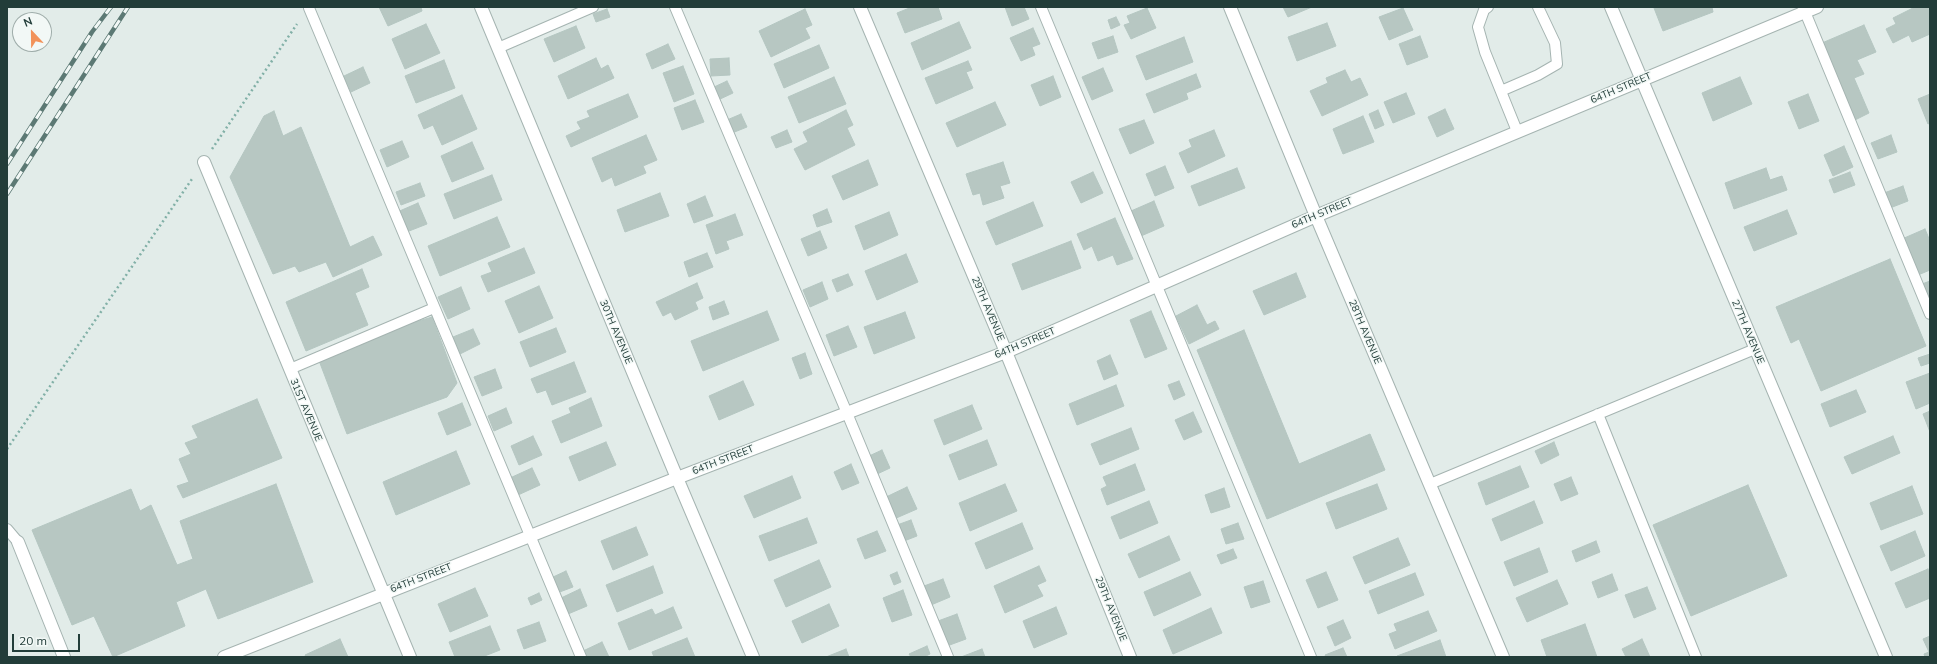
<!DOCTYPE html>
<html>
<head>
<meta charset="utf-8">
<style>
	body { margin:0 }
	#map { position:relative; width:1937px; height:664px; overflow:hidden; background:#e2ece9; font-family:Mulish,sans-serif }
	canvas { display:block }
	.frame { position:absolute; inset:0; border:8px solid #223d39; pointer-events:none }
	.north { position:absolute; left:12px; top:12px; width:40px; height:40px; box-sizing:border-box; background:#f2f8f6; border:1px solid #9fadaa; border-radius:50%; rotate:338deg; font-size:11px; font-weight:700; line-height:16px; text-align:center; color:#223d39 }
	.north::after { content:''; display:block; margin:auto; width:14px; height:18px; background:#f2925a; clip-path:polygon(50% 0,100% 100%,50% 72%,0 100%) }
	.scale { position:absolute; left:12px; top:634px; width:68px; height:18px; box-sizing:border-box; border:2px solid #223d39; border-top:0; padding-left:5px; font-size:12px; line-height:14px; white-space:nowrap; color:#223d39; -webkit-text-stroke:3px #f2f8f6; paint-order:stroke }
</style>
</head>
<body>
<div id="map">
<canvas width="1937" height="664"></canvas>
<div class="frame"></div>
<div class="north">N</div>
<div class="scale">20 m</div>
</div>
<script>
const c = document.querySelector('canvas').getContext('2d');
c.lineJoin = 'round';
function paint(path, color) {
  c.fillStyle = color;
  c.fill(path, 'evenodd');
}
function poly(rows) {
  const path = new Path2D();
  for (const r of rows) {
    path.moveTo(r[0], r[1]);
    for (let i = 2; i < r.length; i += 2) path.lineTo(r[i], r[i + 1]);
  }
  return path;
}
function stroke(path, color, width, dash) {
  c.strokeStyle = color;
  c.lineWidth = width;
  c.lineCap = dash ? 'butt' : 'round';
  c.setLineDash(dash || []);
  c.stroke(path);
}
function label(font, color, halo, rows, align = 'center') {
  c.font = font + ' Mulish,sans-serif';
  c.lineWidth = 3;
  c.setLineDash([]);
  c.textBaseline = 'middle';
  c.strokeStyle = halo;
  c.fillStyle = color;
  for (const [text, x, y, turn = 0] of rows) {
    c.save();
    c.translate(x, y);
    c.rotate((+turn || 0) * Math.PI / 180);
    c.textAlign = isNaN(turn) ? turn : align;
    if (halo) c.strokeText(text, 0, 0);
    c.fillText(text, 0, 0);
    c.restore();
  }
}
const building = poly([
	[379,7,421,7,422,11,388,26,379,7],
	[912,7,938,7,942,19,905,33,897,13,912,7],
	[1005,7,1024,7,1029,19,1012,26,1005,7],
	[1283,7,1312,7,1288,17,1283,7],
	[1712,7,1713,12,1663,31,1654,8,1712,7],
	[1915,7,1930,7,1930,34,1912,42,1909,35,1893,43,1886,29,1896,24,1893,18,1915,7],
	[1147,8,1156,28,1131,39,1124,25,1130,23,1127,16,1147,8],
	[1403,8,1413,30,1389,40,1379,17,1403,8],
	[607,9,610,17,596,22,593,14,607,9],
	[805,9,812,25,805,28,810,38,771,57,759,31,805,9],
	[1116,17,1120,25,1111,29,1108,20,1116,17],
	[959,22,971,48,922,70,911,43,959,22],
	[1327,23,1336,46,1297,61,1288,37,1327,23],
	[426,24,440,53,405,69,392,39,426,24],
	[1864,25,1876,52,1857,60,1864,74,1854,78,1869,113,1855,120,1822,43,1864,25],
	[576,26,585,48,554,62,544,39,576,26],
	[1033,28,1040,44,1032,47,1035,55,1021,61,1010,38,1033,28],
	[1113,36,1118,52,1098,59,1092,43,1113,36],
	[1420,36,1428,57,1407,65,1399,44,1420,36],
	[1184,37,1193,62,1146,80,1136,56,1184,37],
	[668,44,675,59,652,69,646,54,668,44],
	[819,45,829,68,784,88,774,64,819,45],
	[596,58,601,69,608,65,614,78,568,99,558,76,596,58],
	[729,58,730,75,711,76,710,59,729,58],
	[444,60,455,88,416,103,405,76,444,60],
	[968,61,972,70,966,72,973,88,936,104,925,78,968,61],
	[683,66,694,94,674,102,663,73,683,66],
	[363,67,370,83,351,92,344,76,363,67],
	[1103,68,1113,91,1092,100,1082,77,1103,68],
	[1345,70,1351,82,1360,78,1368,95,1322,116,1310,91,1328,83,1326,78,1345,70],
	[1196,74,1201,87,1186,93,1188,99,1154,113,1146,94,1196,74],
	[1053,76,1061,97,1040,106,1031,85,1053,76],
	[834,77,846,104,799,123,788,97,834,77],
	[1740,77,1752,104,1713,121,1702,93,1740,77],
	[727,81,733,93,718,100,712,88,727,81],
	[1406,93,1415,114,1393,123,1384,102,1406,93],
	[628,94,638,117,571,147,566,136,581,129,577,122,590,117,587,111,628,94],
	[1808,94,1819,121,1799,129,1788,102,1808,94],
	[1930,94,1930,123,1928,124,1918,99,1930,94],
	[462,95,477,129,442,145,433,125,424,129,418,115,462,95],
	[695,100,704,122,682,130,674,108,695,100],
	[995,102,1006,125,957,147,946,123,995,102],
	[1445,109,1454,129,1437,137,1428,117,1445,109],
	[846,110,853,125,847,128,855,145,805,170,794,149,808,142,803,132,846,110],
	[1378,110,1384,125,1375,129,1369,114,1378,110],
	[274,111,283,136,301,127,350,247,373,236,382,255,333,277,326,262,299,272,295,266,273,274,230,177,264,116,274,111],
	[741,114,747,127,732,133,727,120,741,114],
	[1363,116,1374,142,1343,154,1333,129,1363,116],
	[1144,120,1154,143,1130,154,1119,129,1144,120],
	[787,130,792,142,776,148,771,137,787,130],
	[1214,130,1225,156,1188,173,1179,153,1192,147,1189,140,1214,130],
	[646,135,657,160,643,166,646,173,615,186,612,177,602,182,592,158,646,135],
	[1891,135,1897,152,1878,159,1871,143,1891,135],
	[402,141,409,157,387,167,380,150,402,141],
	[472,142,484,169,452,182,441,156,472,142],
	[1844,146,1853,167,1833,176,1824,155,1844,146],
	[868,160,878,185,843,200,832,176,868,160],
	[1003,162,1010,183,1000,186,1004,198,983,205,980,193,973,195,966,174,1003,162],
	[1165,166,1174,188,1155,196,1146,174,1165,166],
	[1237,168,1245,188,1199,206,1191,186,1237,168],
	[1766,168,1770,180,1782,176,1787,190,1734,209,1725,183,1766,168],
	[1093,172,1103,193,1081,203,1071,182,1093,172],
	[1850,172,1855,185,1834,193,1829,180,1850,172],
	[492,175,502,200,454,219,444,194,492,175],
	[420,183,425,196,401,205,396,192,420,183],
	[1903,186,1908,201,1890,208,1884,193,1903,186],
	[660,193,669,216,625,232,617,210,660,193],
	[705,196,713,216,694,223,687,204,705,196],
	[1154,201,1164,226,1141,236,1131,211,1154,201],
	[1033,202,1043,226,996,245,986,222,1033,202],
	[418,203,427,224,404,233,395,213,418,203],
	[827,209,832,222,817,227,813,215,827,209],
	[1787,210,1797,234,1754,251,1744,227,1787,210],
	[889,212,898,235,864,250,855,226,889,212],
	[735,214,743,235,726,241,729,249,716,254,706,225,735,214],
	[497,217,510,247,440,276,428,246,497,217],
	[1115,218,1133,259,1117,265,1113,255,1098,261,1092,246,1084,250,1077,234,1115,218],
	[1925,229,1930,241,1930,270,1918,275,1902,239,1925,229],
	[820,231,827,248,808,256,801,239,820,231],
	[1071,241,1081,268,1022,290,1012,264,1071,241],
	[524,248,535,273,488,292,481,276,492,272,488,263,524,248],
	[707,253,713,267,689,277,684,262,707,253],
	[906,254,918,282,877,300,865,271,906,254],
	[1890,259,1926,346,1821,391,1799,339,1791,343,1776,307,1890,259],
	[362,269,369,287,355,293,368,325,306,351,286,302,362,269],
	[1296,273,1306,297,1264,315,1253,291,1296,273],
	[848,274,853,285,837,292,832,280,848,274],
	[1930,281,1930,296,1928,297,1922,284,1930,281],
	[822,282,828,299,810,307,803,290,822,282],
	[697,283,703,298,695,302,698,309,675,320,671,312,663,316,656,302,697,283],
	[539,286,553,318,519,333,505,301,539,286],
	[461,287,470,309,448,319,438,297,461,287],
	[724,301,729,314,713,320,709,307,724,301],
	[1197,305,1207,325,1215,321,1219,329,1189,344,1176,316,1197,305],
	[767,311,779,340,703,371,691,341,767,311],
	[1151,311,1167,349,1145,358,1130,320,1151,311],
	[905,312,915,338,874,354,864,327,905,312],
	[432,317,457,383,447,397,347,434,318,358,409,324,432,317],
	[848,326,857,347,834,356,826,335,848,326],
	[556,328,566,352,530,367,520,342,556,328],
	[473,329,480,344,460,354,453,337,473,329],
	[1244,330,1299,464,1370,434,1385,470,1267,519,1197,350,1244,330],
	[805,353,812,374,800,379,792,358,805,353],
	[1930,354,1930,363,1921,366,1918,358,1930,354],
	[1110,355,1118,374,1104,380,1097,361,1110,355],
	[574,362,586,392,552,405,546,390,537,393,531,379,574,362],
	[495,369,502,388,482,396,474,377,495,369],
	[1930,373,1930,403,1916,409,1906,382,1930,373],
	[743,381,754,405,719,420,709,396,743,381],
	[1179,381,1185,395,1174,400,1168,385,1179,381],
	[1116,385,1124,406,1077,425,1069,404,1116,385],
	[1856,390,1866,412,1830,427,1821,404,1856,390],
	[591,398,602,426,561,443,552,421,571,413,569,408,591,398],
	[257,399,282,458,183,498,177,486,189,482,179,459,191,454,185,443,198,438,192,426,257,399],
	[462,403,471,425,447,435,438,413,462,403],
	[972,405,982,429,944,445,934,420,972,405],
	[506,408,512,423,494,431,488,416,506,408],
	[1930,411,1930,432,1923,414,1930,411],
	[1193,412,1202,432,1184,440,1175,420,1193,412],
	[1131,428,1139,449,1100,465,1091,444,1131,428],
	[533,436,542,455,519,465,511,446,533,436],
	[1893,436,1900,453,1852,474,1844,457,1893,436],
	[987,440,997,465,959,480,949,455,987,440],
	[606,442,616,465,579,481,569,457,606,442],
	[1554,442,1559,455,1541,464,1535,451,1554,442],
	[882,450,890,468,875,475,867,457,882,450],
	[456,451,470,484,396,515,383,482,456,451],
	[851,464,859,483,842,490,834,472,851,464],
	[1135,464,1145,490,1107,505,1101,489,1107,486,1103,477,1135,464],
	[1520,466,1529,487,1486,505,1478,483,1520,466],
	[532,468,540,485,518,495,510,478,532,468],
	[792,476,801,498,754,518,744,496,792,476],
	[1571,477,1578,494,1561,501,1554,484,1571,477],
	[276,484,313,582,218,619,206,589,176,602,185,626,113,657,94,616,72,625,32,530,131,489,140,511,151,505,177,565,193,559,180,521,276,484],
	[1005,484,1017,511,970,531,959,503,1005,484],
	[1377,484,1387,509,1336,529,1326,503,1377,484],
	[1748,485,1787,576,1691,616,1653,525,1748,485],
	[1912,486,1923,514,1881,530,1870,503,1912,486],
	[907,487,917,509,894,519,884,498,907,487],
	[1224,488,1230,507,1211,513,1205,495,1224,488],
	[1149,501,1158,523,1120,539,1111,517,1149,501],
	[1534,501,1543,523,1501,541,1492,519,1534,501],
	[807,518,817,543,769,561,759,536,807,518],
	[911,520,917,536,904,541,897,525,911,520],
	[1022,523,1033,549,986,569,975,543,1022,523],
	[1238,523,1244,539,1226,544,1221,529,1238,523],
	[636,527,648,555,613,570,601,541,636,527],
	[877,531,886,551,865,559,857,539,877,531],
	[1915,531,1925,556,1891,571,1880,546,1915,531],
	[1169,536,1180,560,1139,578,1128,554,1169,536],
	[1398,538,1410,565,1365,584,1353,557,1398,538],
	[1596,541,1600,552,1576,562,1572,551,1596,541],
	[1539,548,1548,572,1514,586,1504,562,1539,548],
	[1233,549,1237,558,1221,564,1217,555,1233,549],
	[819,560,831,587,786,607,774,580,819,560],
	[653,566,663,593,617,612,606,585,653,566],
	[1039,566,1046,581,1037,585,1043,596,1005,613,994,586,1039,566],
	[1928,569,1930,573,1930,598,1906,608,1895,583,1928,569],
	[566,571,573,587,557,593,551,578,566,571],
	[897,572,901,582,894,585,890,575,897,572],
	[1190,572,1201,595,1154,616,1144,592,1190,572],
	[1326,572,1338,600,1318,608,1306,580,1326,572],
	[1415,573,1424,595,1378,614,1369,591,1415,573],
	[1612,574,1618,590,1598,598,1592,582,1612,574],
	[943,579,950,597,931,605,924,586,943,579],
	[1557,580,1568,604,1527,622,1516,598,1557,580],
	[1263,581,1270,602,1251,608,1244,587,1263,581],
	[1647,587,1656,609,1634,618,1625,595,1647,587],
	[475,588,488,616,450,632,438,604,475,588],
	[580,589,587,606,568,614,561,598,580,589],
	[903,590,912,615,892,622,883,598,903,590],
	[539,593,542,600,531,605,528,598,539,593],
	[829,604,839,626,802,643,792,621,829,604],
	[673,607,682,628,629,650,618,623,652,609,655,615,673,607],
	[1056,607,1067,634,1034,648,1023,621,1056,607],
	[1211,608,1222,633,1173,654,1163,630,1211,608],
	[1428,611,1437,631,1395,649,1389,634,1397,631,1394,624,1428,611],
	[957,614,966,639,947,646,938,621,957,614],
	[1343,620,1351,638,1335,646,1327,627,1343,620],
	[539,622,546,641,524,649,517,630,539,622],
	[1585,624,1597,657,1547,657,1541,640,1585,624],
	[490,626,500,650,482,657,455,657,449,642,490,626],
	[1930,636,1930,657,1925,657,1924,654,1929,652,1923,639,1930,636],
	[687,638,695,657,654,657,652,652,687,638],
	[340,639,348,657,306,657,305,655,340,639],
	[1642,639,1650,657,1626,657,1622,649,1642,639],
	[1440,640,1446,657,1398,657,1397,656,1440,640],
	[602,642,609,657,586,657,583,651,602,642],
	[927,646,930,654,924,657,911,657,909,654,927,646],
	[1343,648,1347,657,1326,657,1325,655,1343,648],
	[846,649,849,657,826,657,846,649],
	[982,649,985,657,961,657,982,649]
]);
const path = poly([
	[212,149,297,24],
	[7,449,192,179]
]);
const service = poly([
	[675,7,847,413,948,657],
	[1041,7,1311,657],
	[1488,7,1484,10,1478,27,1485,52,1517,131],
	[1803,7,1930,314],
	[309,8,581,657],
	[498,48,593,7],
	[1501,91,1538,75,1557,64,1555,43,1538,7],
	[290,369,434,308],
	[1598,414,1696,657],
	[1430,484,1755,349],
	[7,529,18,542]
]);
const minor = poly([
	[860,7,1006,352,1130,657],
	[1230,7,1316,216,1503,657],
	[1611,7,1886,657],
	[204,162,410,657],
	[18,542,64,657],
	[224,657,677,478,1006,352,1316,216,1817,7]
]);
const tertiary = poly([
	[481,7,677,478,753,657]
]);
const rail = poly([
	[7,164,92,32,111,7],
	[7,194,128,7]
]);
const streetNames = [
	["64TH STREET",1621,88,-23],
	["64TH STREET",1322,213,-23],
	["29TH AVENUE",988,309,67],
	["30TH AVENUE",616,332,67],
	["28TH AVENUE",1365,332,67],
	["27TH AVENUE",1748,332,67],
	["64TH STREET",1025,343,-23],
	["31ST AVENUE",306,410,67],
	["64TH STREET",723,460,-21],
	["64TH STREET",421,578,-21],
	["29TH AVENUE",1111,609,68]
];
paint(building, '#b7c7c2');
stroke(building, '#b4c6c1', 1);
stroke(service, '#a5b4b1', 12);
stroke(minor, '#a5b4b1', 14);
stroke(tertiary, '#a5b4b1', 14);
stroke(path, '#82b0a7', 2.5, [2, 3]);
stroke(service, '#fff', 10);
stroke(minor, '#fff', 12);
stroke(tertiary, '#fff', 12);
stroke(rail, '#5c7974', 4.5);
stroke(rail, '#f2f8f6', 3, [9]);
label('10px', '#223d39', '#f2f8f6', streetNames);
</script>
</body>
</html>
